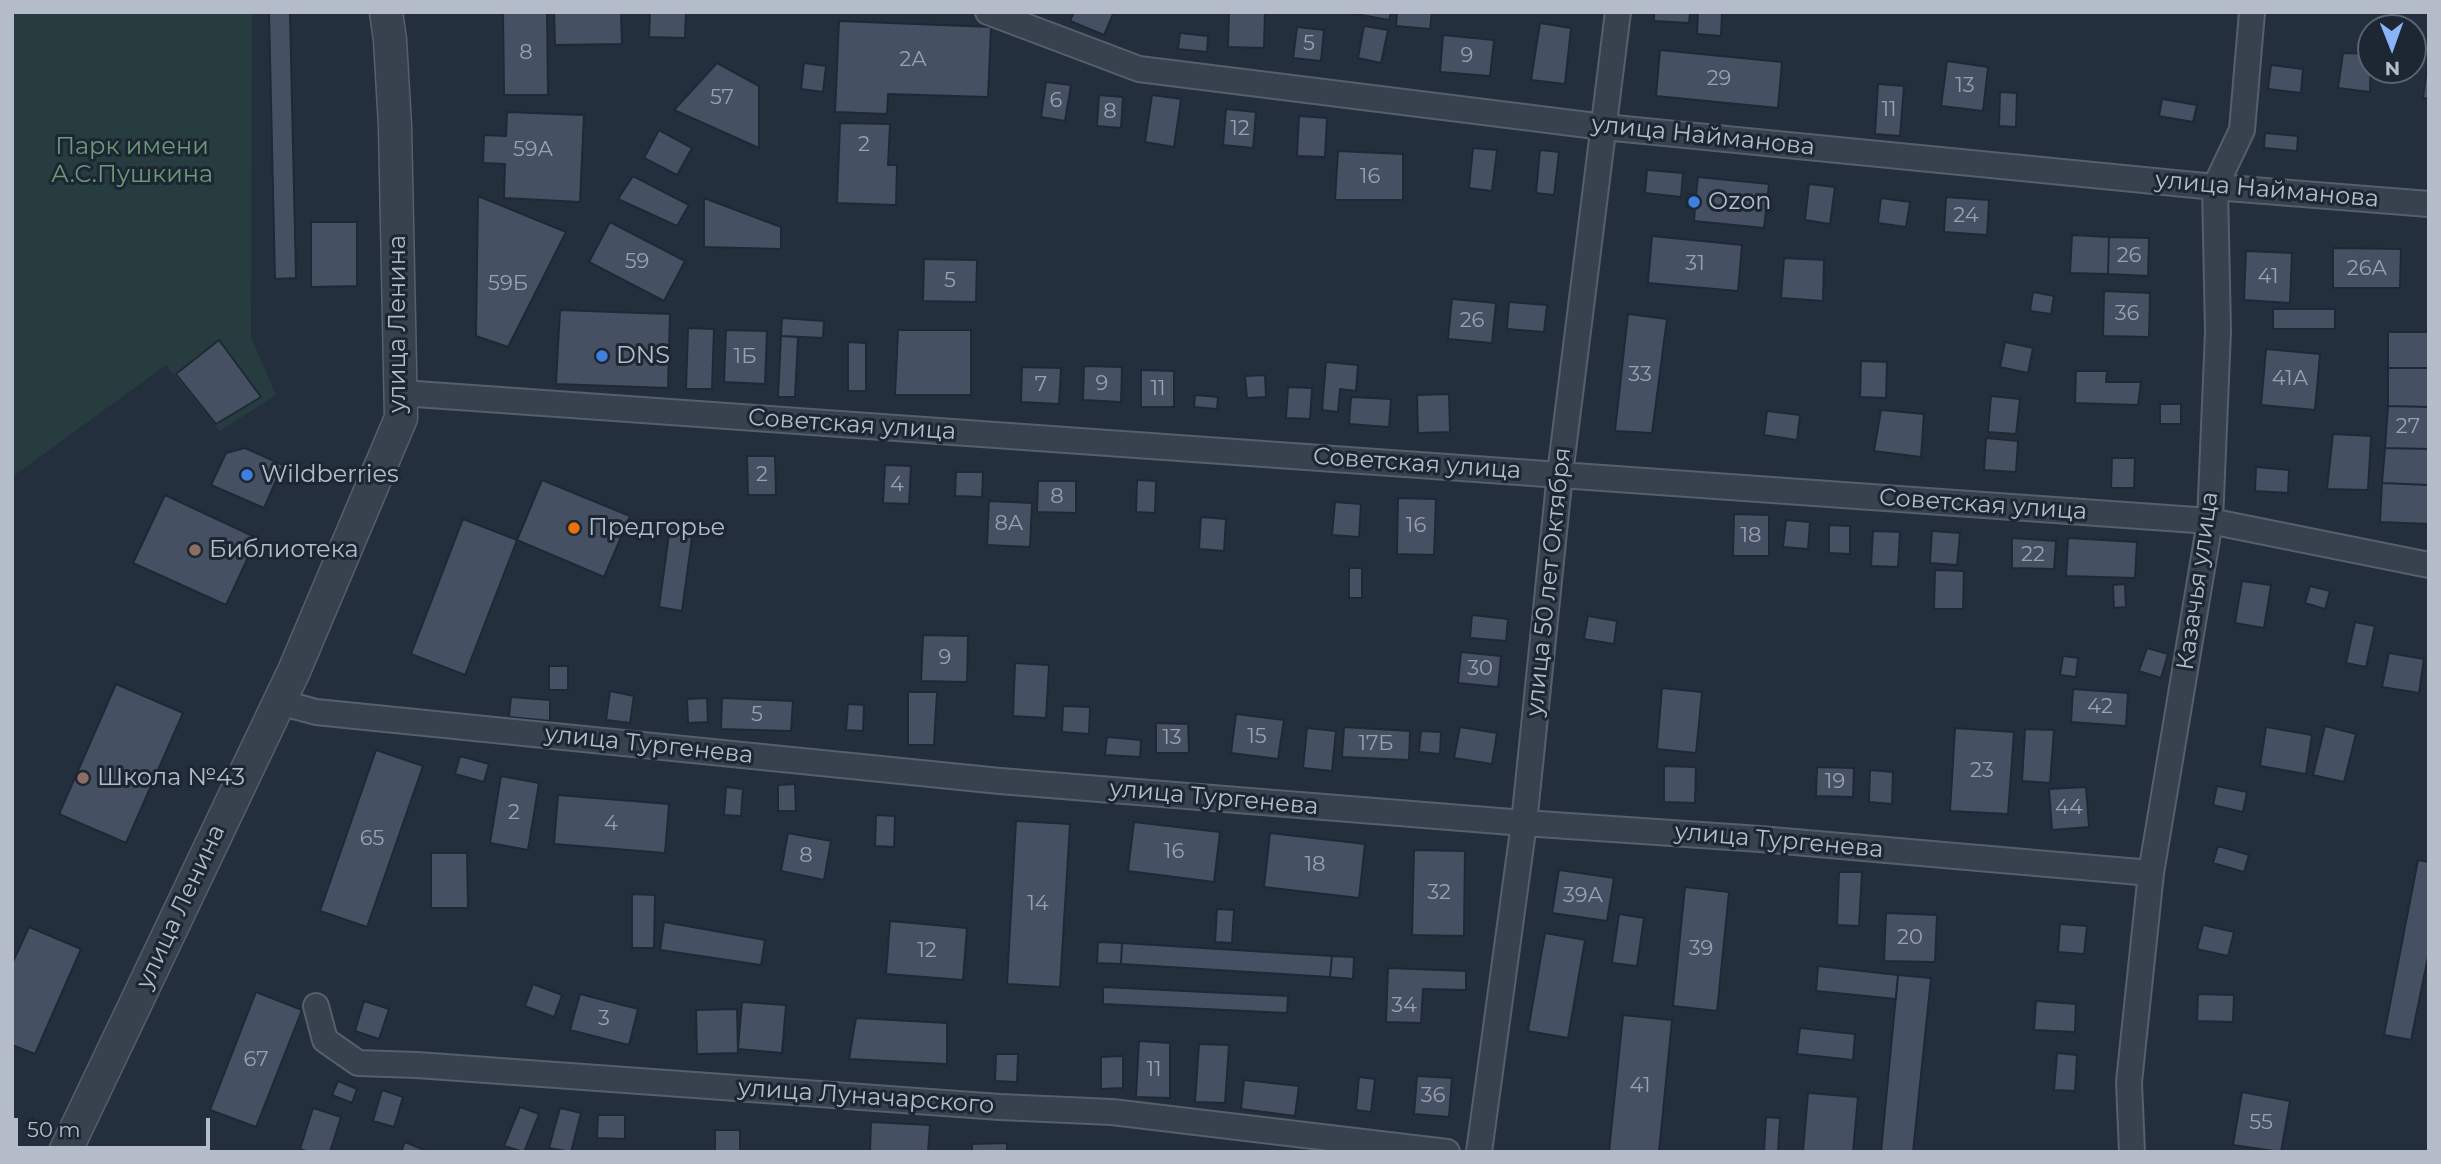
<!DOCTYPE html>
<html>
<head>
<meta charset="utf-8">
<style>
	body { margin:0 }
	#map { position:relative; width:2441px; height:1164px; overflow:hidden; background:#242f3e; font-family:Montserrat,sans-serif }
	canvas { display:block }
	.frame { position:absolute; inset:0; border:14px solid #b4bcc9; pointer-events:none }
	.north { position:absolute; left:2357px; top:14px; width:70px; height:70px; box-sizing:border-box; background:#1d2633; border:2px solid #59626f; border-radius:50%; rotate:179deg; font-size:19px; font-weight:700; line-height:28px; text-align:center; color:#b4bcc9 }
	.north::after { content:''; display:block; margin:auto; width:24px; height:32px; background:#8ab4f8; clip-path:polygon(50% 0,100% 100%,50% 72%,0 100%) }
	.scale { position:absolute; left:14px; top:1118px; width:196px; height:32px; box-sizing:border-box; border:4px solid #b4bcc9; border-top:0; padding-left:9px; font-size:21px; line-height:24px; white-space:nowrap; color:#b4bcc9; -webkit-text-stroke:5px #1d2633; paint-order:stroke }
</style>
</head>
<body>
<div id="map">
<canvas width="2441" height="1164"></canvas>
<div class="frame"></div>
<div class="north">N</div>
<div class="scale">50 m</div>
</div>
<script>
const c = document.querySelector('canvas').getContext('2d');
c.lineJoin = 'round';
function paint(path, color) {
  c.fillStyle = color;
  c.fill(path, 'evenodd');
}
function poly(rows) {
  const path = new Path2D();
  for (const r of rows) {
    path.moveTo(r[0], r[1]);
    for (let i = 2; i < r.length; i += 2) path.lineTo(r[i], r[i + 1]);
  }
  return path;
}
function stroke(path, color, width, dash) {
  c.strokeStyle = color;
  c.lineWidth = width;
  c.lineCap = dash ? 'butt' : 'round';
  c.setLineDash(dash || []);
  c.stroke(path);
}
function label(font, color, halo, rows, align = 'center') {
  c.font = font + ' Montserrat,sans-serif';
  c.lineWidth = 6;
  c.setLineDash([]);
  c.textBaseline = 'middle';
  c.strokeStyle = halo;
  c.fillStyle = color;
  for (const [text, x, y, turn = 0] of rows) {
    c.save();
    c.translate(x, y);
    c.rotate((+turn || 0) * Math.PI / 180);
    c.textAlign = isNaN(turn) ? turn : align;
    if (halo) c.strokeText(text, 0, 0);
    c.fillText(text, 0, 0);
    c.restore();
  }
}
const green = poly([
	[12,12,252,12,251,337,276,395,220,431,166,365,12,477]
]);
const building = poly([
	[269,12,290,12,296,278,275,279,269,12],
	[503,12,547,12,548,95,504,95,503,12],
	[554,12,621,12,622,44,555,45,554,12],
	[650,12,686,12,685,38,649,37,650,12],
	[1074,12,1114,12,1104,35,1070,21,1074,12],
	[1229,12,1265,12,1264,48,1228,47,1229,12],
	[1345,12,1391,12,1389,20,1345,12],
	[1397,12,1432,12,1430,29,1396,26,1397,12],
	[1654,12,1690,12,1689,23,1654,21,1654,12],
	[1698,12,1722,12,1721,36,1697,34,1698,12],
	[839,21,991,27,988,97,888,94,887,114,835,112,839,21],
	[1540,23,1571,28,1565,84,1531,80,1540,23],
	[1364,26,1388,30,1381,63,1358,58,1364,26],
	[1297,27,1324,30,1321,61,1293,58,1297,27],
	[1180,33,1208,36,1207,52,1178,49,1180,33],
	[1443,35,1494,40,1490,76,1440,72,1443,35],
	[1660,50,1782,62,1778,108,1656,96,1660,50],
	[2429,52,2429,99,2423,98,2429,52],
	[2343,53,2371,54,2370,92,2338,88,2343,53],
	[1947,61,1988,67,1983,111,1941,106,1947,61],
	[717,63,759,86,759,148,674,110,717,63],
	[804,63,826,66,823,92,801,89,804,63],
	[2271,65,2303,69,2301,93,2268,89,2271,65],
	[1046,82,1071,85,1065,121,1041,117,1046,82],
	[1878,84,1904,86,1900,136,1875,134,1878,84],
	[2000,92,2017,93,2016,127,1999,126,2000,92],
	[1099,95,1123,97,1121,128,1097,126,1099,95],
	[1152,95,1181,99,1174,147,1145,142,1152,95],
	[2162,99,2197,105,2193,122,2159,116,2162,99],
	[1226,109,1256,112,1253,148,1223,145,1226,109],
	[507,112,584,115,580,202,504,198,505,164,483,163,484,135,506,136,507,112],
	[1299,116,1327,118,1325,157,1297,156,1299,116],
	[840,123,890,124,888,165,897,165,896,205,837,203,840,123],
	[659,130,692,148,677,175,644,158,659,130],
	[2265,133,2298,136,2297,151,2264,148,2265,133],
	[1473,148,1497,150,1492,191,1469,188,1473,148],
	[1540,150,1559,152,1554,195,1536,193,1540,150],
	[1338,151,1403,154,1403,200,1335,200,1338,151],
	[1647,170,1683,173,1681,197,1645,193,1647,170],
	[633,176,689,205,677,226,618,199,633,176],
	[1698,177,1769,184,1764,228,1694,221,1695,207,1686,206,1687,194,1696,195,1698,177],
	[1809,184,1835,187,1830,224,1805,220,1809,184],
	[478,196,566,232,508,347,476,336,478,196],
	[1946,197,1989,200,1987,235,1944,232,1946,197],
	[704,198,781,227,781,249,704,247,704,198],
	[1881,198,1910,202,1906,227,1878,223,1881,198],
	[311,222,357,222,357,286,311,287,311,222],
	[610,222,685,261,664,301,589,262,610,222],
	[2072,235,2109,237,2108,274,2070,273,2072,235],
	[1652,236,1742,245,1738,291,1648,283,1652,236],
	[2109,237,2149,238,2148,276,2108,274,2109,237],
	[2333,248,2401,249,2400,288,2333,288,2333,248],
	[2246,251,2292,253,2290,303,2244,300,2246,251],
	[1784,258,1824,260,1823,301,1781,298,1784,258],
	[924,259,977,260,976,302,923,301,924,259],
	[2104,291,2150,293,2149,337,2103,336,2104,291],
	[2033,292,2054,296,2051,314,2030,311,2033,292],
	[1452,299,1496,303,1492,343,1448,339,1452,299],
	[1509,302,1547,305,1544,332,1507,329,1509,302],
	[2273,309,2335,309,2335,329,2273,329,2273,309],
	[560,310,670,314,668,388,556,384,560,310],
	[1628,314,1667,319,1652,433,1615,431,1628,314],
	[782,318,824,321,823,338,781,336,782,318],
	[688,328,714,329,712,389,686,389,688,328],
	[726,330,767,331,765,384,724,382,726,330],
	[898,330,971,330,971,395,895,395,898,330],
	[2388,332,2429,332,2429,368,2388,368,2388,332],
	[781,336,798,337,795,397,778,397,781,336],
	[219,340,261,397,216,424,176,374,219,340],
	[848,342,866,343,866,391,848,391,848,342],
	[2005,342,2033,348,2028,373,2000,367,2005,342],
	[2266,349,2320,354,2315,410,2261,405,2266,349],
	[1861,361,1887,362,1886,398,1860,397,1861,361],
	[1326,362,1358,365,1356,391,1340,389,1338,412,1322,410,1326,362],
	[1084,366,1122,367,1121,402,1083,400,1084,366],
	[1022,367,1061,368,1059,404,1021,402,1022,367],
	[2388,368,2429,368,2429,407,2388,406,2388,368],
	[1141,370,1174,371,1174,407,1141,407,1141,370],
	[2076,371,2107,371,2106,382,2141,382,2138,405,2075,403,2076,371],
	[1265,375,1266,397,1247,398,1245,376,1265,375],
	[1288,387,1312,388,1310,419,1286,418,1288,387],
	[1449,394,1450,432,1418,433,1417,395,1449,394],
	[1195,395,1218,397,1217,409,1194,407,1195,395],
	[1991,396,2020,399,2016,434,1988,432,1991,396],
	[1351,397,1391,399,1389,427,1349,424,1351,397],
	[2160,404,2181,404,2181,424,2160,424,2160,404],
	[2388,406,2429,407,2429,449,2385,448,2388,406],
	[1881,410,1924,414,1921,457,1874,451,1881,410],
	[1767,411,1800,415,1797,440,1764,435,1767,411],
	[2333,434,2371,436,2368,490,2327,489,2333,434],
	[1986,438,2018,441,2016,472,1984,470,1986,438],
	[245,448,283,465,264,508,211,485,226,453,245,448],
	[2385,448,2429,449,2429,485,2382,483,2385,448],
	[747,456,775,456,776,495,748,495,747,456],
	[2112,458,2135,458,2134,488,2111,488,2112,458],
	[885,465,911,466,909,504,883,503,885,465],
	[2256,467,2289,470,2288,493,2255,491,2256,467],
	[956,472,983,472,982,497,955,496,956,472],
	[542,480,630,516,604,577,517,540,542,480],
	[1137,480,1156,481,1155,513,1136,512,1137,480],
	[1038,481,1076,481,1076,513,1037,512,1038,481],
	[2382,483,2429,485,2429,524,2380,522,2382,483],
	[165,495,257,538,226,605,133,563,165,495],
	[1398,498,1436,499,1434,555,1397,554,1398,498],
	[989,501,1032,503,1030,547,987,545,989,501],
	[1335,502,1361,504,1359,537,1332,535,1335,502],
	[1734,514,1769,515,1769,556,1733,556,1734,514],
	[1201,517,1226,519,1224,551,1199,549,1201,517],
	[463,519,517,540,465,675,411,654,463,519],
	[1786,520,1810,522,1808,549,1783,547,1786,520],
	[1829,525,1850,526,1850,554,1829,553,1829,525],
	[670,527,693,530,682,611,659,607,670,527],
	[1873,531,1900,532,1898,567,1871,566,1873,531],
	[1932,531,1960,533,1957,565,1930,563,1932,531],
	[2012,538,2056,541,2054,569,2012,568,2012,538],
	[2068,538,2137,542,2135,578,2066,576,2068,538],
	[1349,568,1362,568,1362,598,1349,598,1349,568],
	[1935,570,1964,571,1963,609,1934,609,1935,570],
	[2242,581,2271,585,2264,628,2235,623,2242,581],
	[2125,584,2126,607,2114,608,2113,585,2125,584],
	[2310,586,2330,591,2325,609,2305,603,2310,586],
	[1472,615,1508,619,1506,641,1470,638,1472,615],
	[1588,616,1617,621,1614,644,1584,639,1588,616],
	[2355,622,2375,626,2366,667,2346,663,2355,622],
	[923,635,968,636,967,682,921,681,923,635],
	[2147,648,2168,654,2161,678,2139,671,2147,648],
	[1461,652,1501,656,1498,687,1458,683,1461,652],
	[2389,653,2424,659,2419,693,2382,687,2389,653],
	[2063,656,2078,658,2076,677,2060,675,2063,656],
	[1015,663,1049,665,1046,718,1013,716,1015,663],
	[549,666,568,666,568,690,549,690,549,666],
	[116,684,183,713,126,843,59,814,116,684],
	[1662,688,1702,692,1696,753,1657,749,1662,688],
	[2073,689,2128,693,2126,726,2071,722,2073,689],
	[610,691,634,696,630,723,606,720,610,691],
	[908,692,937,692,934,745,908,745,908,692],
	[511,697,550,700,550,721,509,717,511,697],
	[707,698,708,722,688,723,687,699,707,698],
	[722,698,793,701,791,731,721,729,722,698],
	[848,704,864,705,863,731,846,730,848,704],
	[1063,706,1090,707,1089,734,1062,732,1063,706],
	[1236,714,1284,720,1278,759,1231,753,1236,714],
	[1156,723,1188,724,1189,753,1156,753,1156,723],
	[2325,726,2356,734,2344,782,2313,775,2325,726],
	[1344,727,1410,731,1409,760,1342,757,1344,727],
	[1460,727,1497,733,1492,764,1454,758,1460,727],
	[2266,727,2312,735,2306,774,2260,766,2266,727],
	[1307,728,1336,731,1332,771,1303,768,1307,728],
	[1955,728,2014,732,2008,814,1950,811,1955,728],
	[2025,729,2054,730,2050,783,2022,781,2025,729],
	[1421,731,1441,732,1440,754,1419,752,1421,731],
	[1107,737,1141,740,1140,757,1105,755,1107,737],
	[376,750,423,766,367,927,320,911,376,750],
	[460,756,489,764,484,782,455,774,460,756],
	[1664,766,1696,767,1695,803,1664,802,1664,766],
	[1817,767,1854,768,1853,797,1816,796,1817,767],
	[1870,770,1893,772,1892,804,1869,802,1870,770],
	[501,776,539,783,528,850,490,843,501,776],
	[795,784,796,811,778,811,778,785,795,784],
	[2217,786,2247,792,2243,812,2213,805,2217,786],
	[726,787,743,789,741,816,724,815,726,787],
	[2086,787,2089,827,2052,830,2049,789,2086,787],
	[558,795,669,804,665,853,554,844,558,795],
	[876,815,895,816,894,847,875,846,876,815],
	[1016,821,1070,824,1060,987,1007,984,1016,821],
	[1134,822,1220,832,1214,882,1128,871,1134,822],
	[788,833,831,841,824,880,781,871,788,833],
	[1270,833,1365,844,1359,898,1264,887,1270,833],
	[2218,846,2249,855,2244,872,2213,863,2218,846],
	[1414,850,1465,851,1464,936,1412,935,1414,850],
	[431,853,467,853,468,908,431,908,431,853],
	[2418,860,2429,862,2429,952,2411,1040,2384,1035,2418,860],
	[1559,870,1614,878,1607,921,1552,913,1559,870],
	[1839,872,1862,872,1859,926,1837,925,1839,872],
	[1685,887,1729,892,1717,1011,1673,1006,1685,887],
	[632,894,655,895,654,948,632,948,632,894],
	[1217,909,1234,910,1232,943,1215,942,1217,909],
	[1886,913,1937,915,1935,962,1884,961,1886,913],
	[1619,914,1644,918,1637,966,1612,963,1619,914],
	[890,921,967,928,963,980,886,974,890,921],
	[664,922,765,940,761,965,660,950,664,922],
	[2060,924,2087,926,2084,954,2058,952,2060,924],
	[2203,925,2234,932,2228,956,2197,949,2203,925],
	[29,927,81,949,35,1054,12,1045,12,964,29,927],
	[1545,933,1585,940,1568,1038,1528,1031,1545,933],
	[1098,942,1122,943,1121,964,1097,963,1098,942],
	[1122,943,1332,956,1330,977,1121,964,1122,943],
	[1332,956,1354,957,1353,979,1330,977,1332,956],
	[1818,966,1898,975,1896,999,1816,991,1818,966],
	[1388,968,1466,971,1466,990,1423,989,1421,1023,1386,1022,1388,968],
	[1898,975,1931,978,1913,1152,1881,1152,1898,975],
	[533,984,562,995,554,1017,525,1006,533,984],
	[1103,987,1288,996,1287,1013,1103,1004,1103,987],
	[256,992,302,1010,256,1127,210,1110,256,992],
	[580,994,638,1009,629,1045,570,1030,580,994],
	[2198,994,2234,995,2233,1022,2197,1021,2198,994],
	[364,1001,389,1009,379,1039,355,1031,364,1001],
	[2036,1001,2076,1004,2075,1032,2034,1030,2036,1001],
	[742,1002,786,1005,782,1053,738,1049,742,1002],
	[737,1009,738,1053,697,1054,696,1010,737,1009],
	[1623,1015,1672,1020,1659,1152,1609,1152,1623,1015],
	[856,1018,947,1023,947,1064,849,1059,856,1018],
	[1800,1028,1855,1034,1853,1060,1797,1054,1800,1028],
	[1139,1041,1170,1043,1170,1098,1136,1097,1139,1041],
	[1199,1044,1229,1045,1225,1103,1195,1102,1199,1044],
	[2057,1053,2077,1055,2075,1091,2054,1090,2057,1053],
	[996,1054,1018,1054,1017,1082,995,1081,996,1054],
	[1123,1056,1123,1088,1101,1089,1101,1057,1123,1056],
	[1417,1076,1452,1078,1449,1117,1414,1114,1417,1076],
	[1359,1077,1375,1079,1371,1112,1356,1110,1359,1077],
	[1244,1080,1299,1086,1295,1116,1241,1109,1244,1080],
	[338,1081,357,1089,352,1103,332,1095,338,1081],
	[382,1090,403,1097,394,1127,373,1121,382,1090],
	[2242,1092,2290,1101,2281,1152,2233,1145,2242,1092],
	[1808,1093,1858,1097,1853,1152,1803,1152,1808,1093],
	[520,1107,539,1114,524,1152,504,1146,520,1107],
	[313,1108,341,1117,330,1152,309,1152,300,1149,313,1108],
	[560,1108,581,1113,571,1152,549,1148,560,1108],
	[598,1115,625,1115,625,1139,597,1138,598,1115],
	[1766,1117,1780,1118,1778,1152,1764,1152,1766,1117],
	[871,1122,930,1125,928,1152,870,1152,871,1122],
	[715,1130,740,1130,740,1152,715,1152,715,1130],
	[405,1142,429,1152,401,1152,405,1142],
	[1007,1143,1007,1152,972,1152,972,1144,1007,1143]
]);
const minor = poly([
	[988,12,1139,69,1604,127,2215,187,2429,204],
	[402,393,2210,521,2429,565],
	[279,702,316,712,1000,781,1524,823,1760,839,2151,873],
	[316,1006,325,1040,358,1063,417,1065,1000,1107,1112,1112,1447,1152],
	[1479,1152,1524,823,1560,474,1618,12],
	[2132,1152,2129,1082,2151,873,2210,521,2218,332,2215,187,2242,130,2252,12]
]);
const tertiary = poly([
	[65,1152,294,671,401,418,395,126,390,40,386,12]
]);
const markers = [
	[1694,202,7,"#3f7fe0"],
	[602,356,7,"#3f7fe0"],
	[247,475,7,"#3f7fe0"],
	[574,528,7,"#e8710a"],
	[195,550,7,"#8d6e63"],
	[83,778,7,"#8d6e63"]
];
const numberNames = [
	["5",1309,44],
	["8",526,53],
	["9",1467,56],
	["2А",913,60],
	["29",1719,79],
	["13",1965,86],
	["57",722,98],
	["6",1056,101],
	["11",1889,110],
	["8",1110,112],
	["12",1240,129],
	["2",864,145],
	["59А",533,150],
	["16",1370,177],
	["24",1966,216],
	["26",2129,256],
	["59",637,262],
	["31",1695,264],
	["26А",2367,269],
	["41",2268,277],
	["5",950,281],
	["59Б",508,284],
	["36",2127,314],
	["26",1472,321],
	["1Б",745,357],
	["33",1640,375],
	["41А",2290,379],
	["9",1102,384],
	["7",1041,385],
	["11",1158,389],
	["27",2408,427],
	["2",762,475],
	["4",897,485],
	["8",1057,497],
	["8А",1009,524],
	["16",1416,526],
	["18",1751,536],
	["22",2033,555],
	["9",945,658],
	["30",1480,669],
	["42",2100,707],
	["5",757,715],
	["15",1257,737],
	["13",1172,738],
	["17Б",1376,744],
	["23",1982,771],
	["19",1835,782],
	["44",2069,808],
	["2",514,813],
	["4",611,824],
	["65",372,839],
	["16",1174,852],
	["8",806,856],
	["18",1315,865],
	["32",1439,893],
	["39А",1583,896],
	["14",1038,904],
	["20",1910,938],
	["39",1701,949],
	["12",927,951],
	["34",1404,1006],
	["3",604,1019],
	["67",256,1060],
	["11",1154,1070],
	["41",1640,1086],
	["36",1433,1096],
	["55",2261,1123]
];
const streetNames = [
	["улица Найманова",1703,136,6],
	["улица Найманова",2267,190,5],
	["улица Ленина",398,324,-90],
	["Советская улица",852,425,4],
	["Советская улица",1417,464,4],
	["Советская улица",1983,505,4],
	["Казачья улица",2198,581,-82],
	["улица 50 лет Октября",1549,582,-84],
	["улица Тургенева",649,745,6],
	["улица Тургенева",1214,798,5],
	["улица Тургенева",1779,841,5],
	["улица Ленина",181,907,-65],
	["улица Луначарского",866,1097,4]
];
const parkNames = [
	["Парк имени",132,147],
	["А.С.Пушкина",132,175]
];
const poiNames = [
	["Ozon",1708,202],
	["DNS",616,356],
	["Wildberries",261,475],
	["Предгорье",588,528],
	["Библиотека",209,550],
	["Школа №43",97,778]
];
paint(green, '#263c3f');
paint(building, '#455162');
stroke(building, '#1f2835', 2);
stroke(minor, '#565f6c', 28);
stroke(tertiary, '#565f6c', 35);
stroke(minor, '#38414e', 24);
stroke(tertiary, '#38414e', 32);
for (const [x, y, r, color] of markers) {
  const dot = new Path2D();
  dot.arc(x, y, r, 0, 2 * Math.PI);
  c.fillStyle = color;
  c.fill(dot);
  stroke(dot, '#1d2633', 2.5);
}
label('21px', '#98a1af', null, numberNames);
label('24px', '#b4bcc9', '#1d2633', streetNames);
label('24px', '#6b9a76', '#1d2633', parkNames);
label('24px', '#b4bcc9', '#1d2633', poiNames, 'left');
</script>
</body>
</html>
